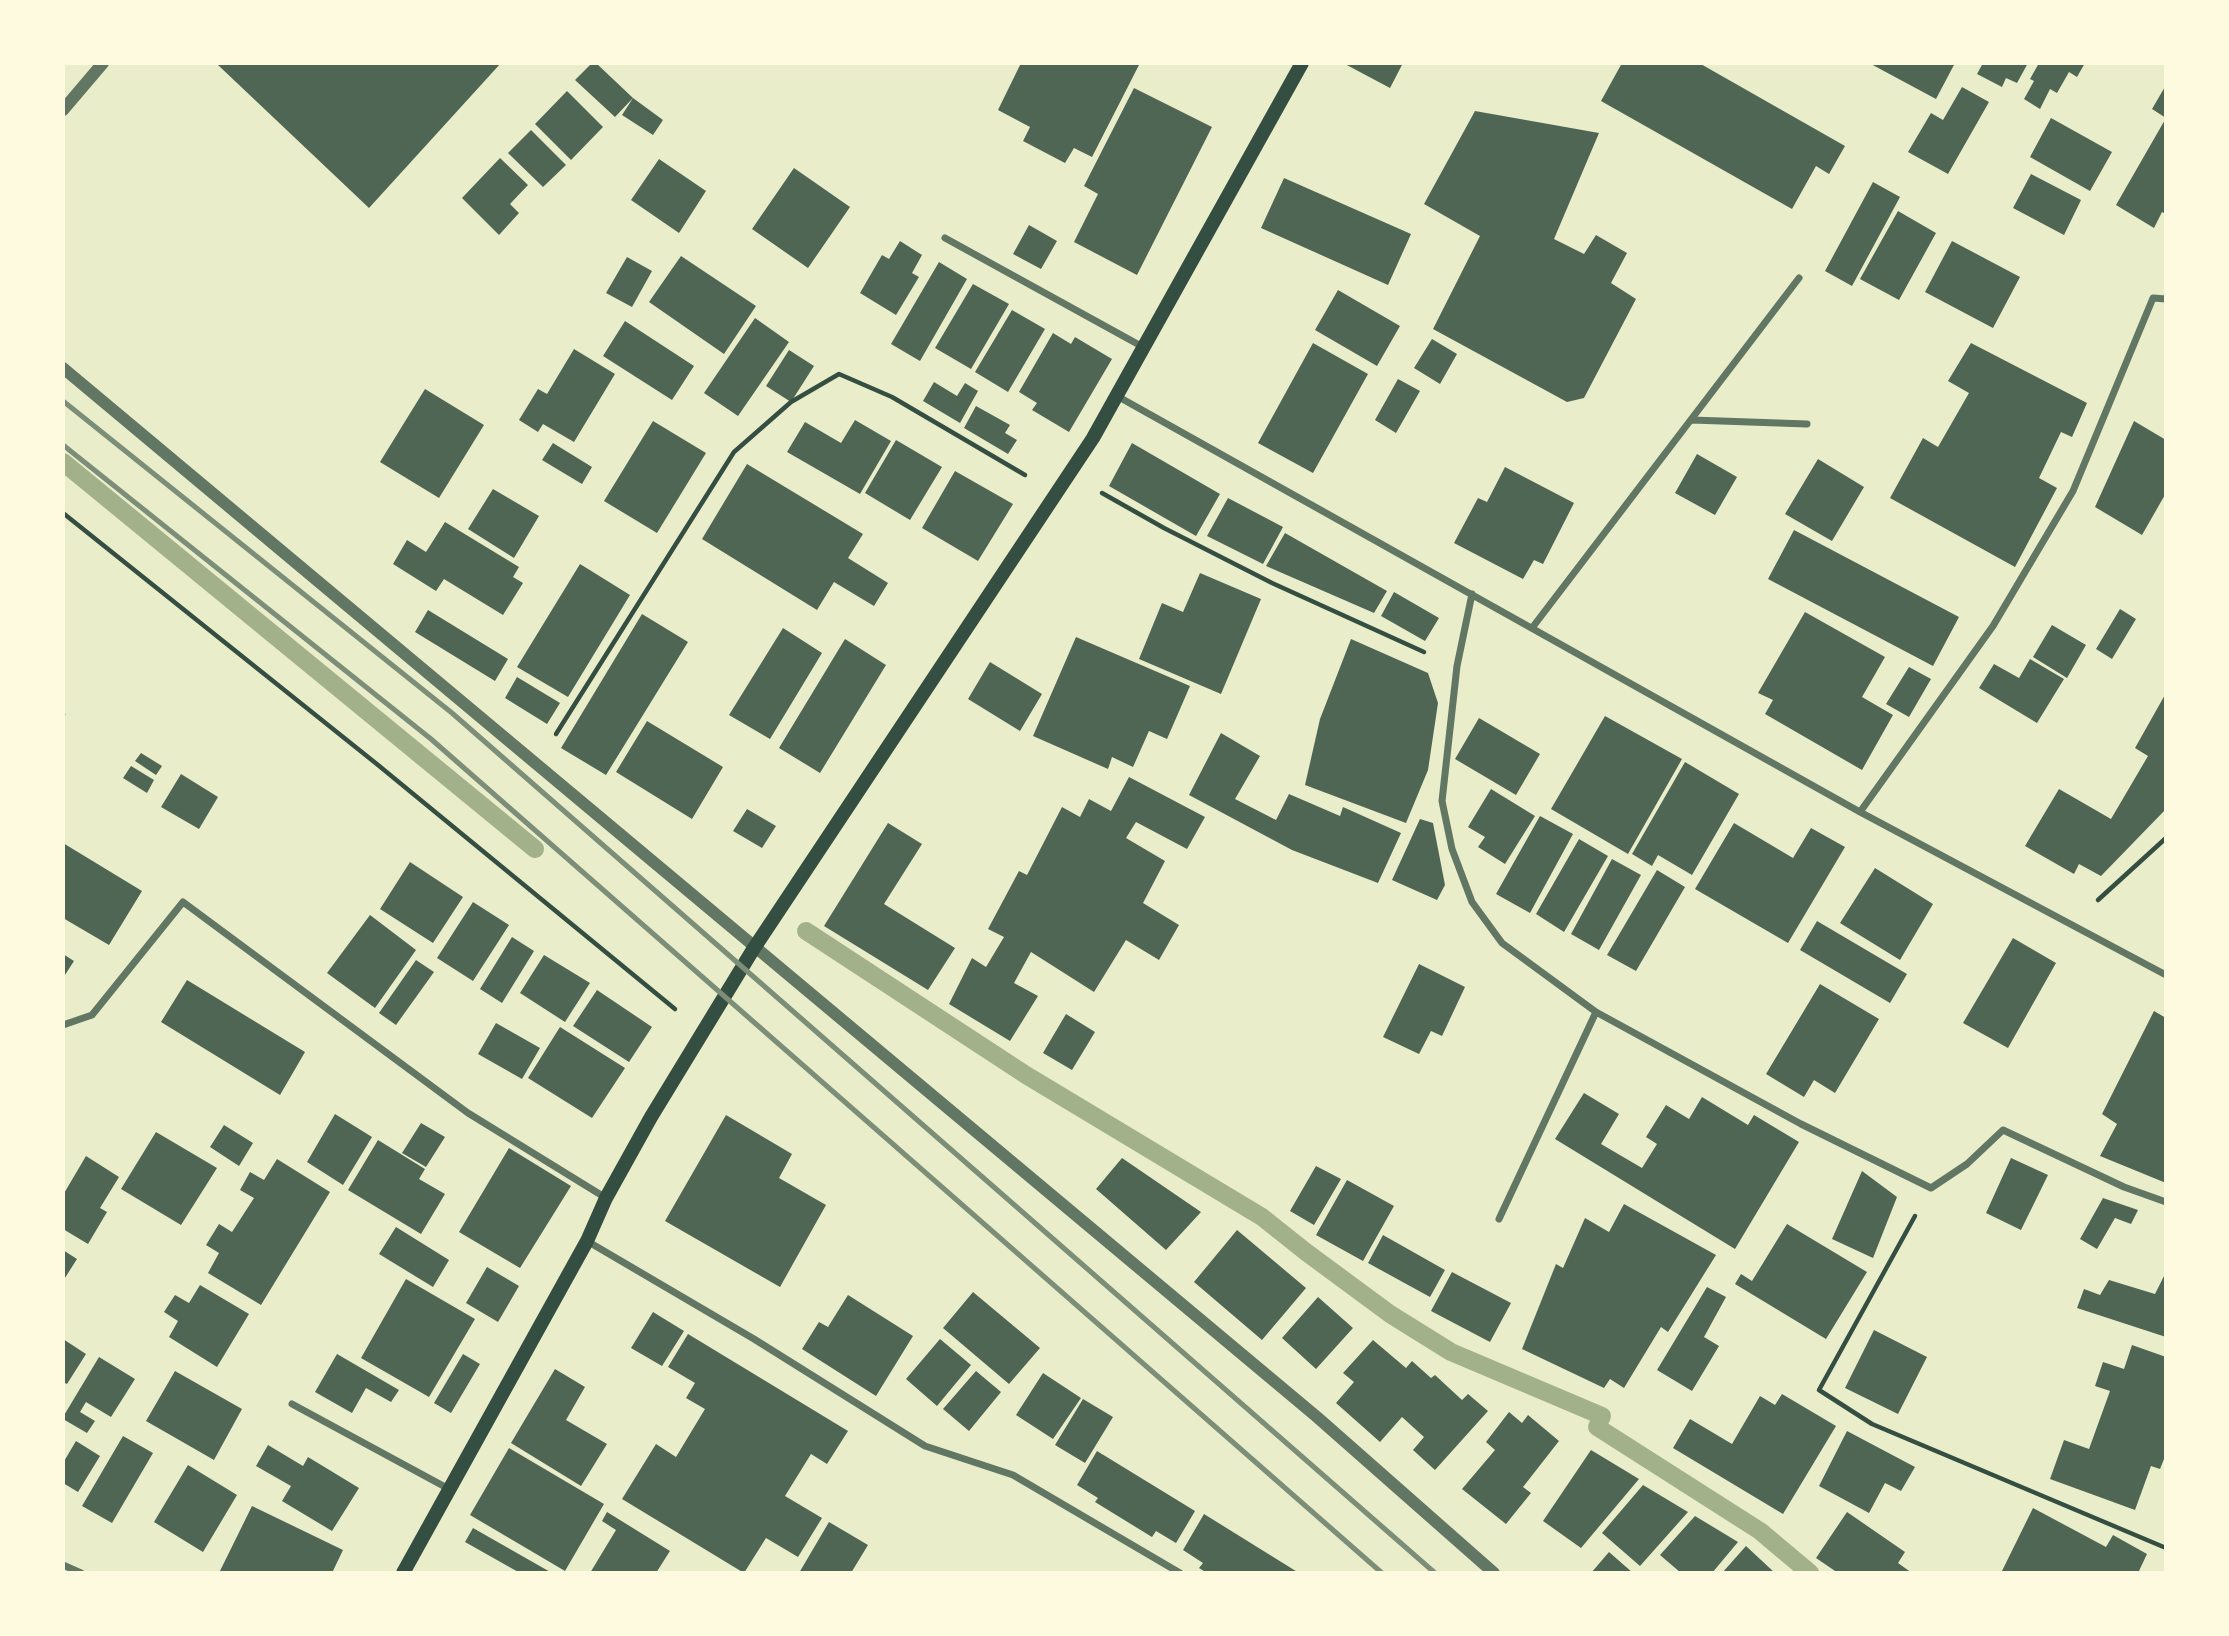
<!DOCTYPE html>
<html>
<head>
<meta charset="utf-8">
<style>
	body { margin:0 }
	#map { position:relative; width:2229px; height:1636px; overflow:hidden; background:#e9edc9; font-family:Manrope,sans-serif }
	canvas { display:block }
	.frame { position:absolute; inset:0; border:65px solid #fefae0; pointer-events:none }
</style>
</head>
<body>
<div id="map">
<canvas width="2229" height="1636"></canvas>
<div class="frame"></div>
</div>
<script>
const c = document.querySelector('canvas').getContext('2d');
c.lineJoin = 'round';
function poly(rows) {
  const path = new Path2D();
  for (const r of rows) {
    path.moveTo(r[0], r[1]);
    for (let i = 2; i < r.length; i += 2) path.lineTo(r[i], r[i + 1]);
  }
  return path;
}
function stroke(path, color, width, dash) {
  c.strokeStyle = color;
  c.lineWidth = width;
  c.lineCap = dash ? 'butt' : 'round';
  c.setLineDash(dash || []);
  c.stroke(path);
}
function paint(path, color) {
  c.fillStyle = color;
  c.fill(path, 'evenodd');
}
const stream = poly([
	[63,462,535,849],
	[806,931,1026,1075,1262,1217,1306,1252,1390,1314,1451,1352,1602,1416,1597,1427,1760,1531,1810,1573]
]);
const building = poly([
	[219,63,501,63,369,208,218,65],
	[592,63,596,63,633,98,663,120,653,135,622,115,633,98,615,117,575,80],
	[1021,63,1140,63,1092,157,1074,148,1065,163,1023,141,1030,127,998,110],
	[1343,63,1403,63,1390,88],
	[1622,63,1699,63,1845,146,1829,174,1816,166,1792,209,1601,101],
	[1869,63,1955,63,1936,99],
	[1983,63,2028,63,2017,83,2006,78,2002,87,1977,74],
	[2039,63,2085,63,2077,77,2069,72,2057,93,2050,89,2040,109,2024,99,2034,81,2030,79],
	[2166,85,2166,118,2152,109],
	[1962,87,1989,102,1948,174,1908,152,1931,113,1943,120],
	[1134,88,1212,127,1137,275,1074,242,1098,194,1084,186],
	[567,91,603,127,571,160,535,124],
	[1475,111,1599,133,1554,239,1584,254,1596,235,1627,253,1611,283,1636,299,1584,398,1567,402,1433,329,1480,236,1424,204],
	[2051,118,2112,152,2090,191,2030,157],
	[2166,118,2166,214,2162,212,2154,228,2116,205],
	[531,130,566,165,543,187,508,153],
	[500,158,528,185,510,204,519,213,499,235,462,198],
	[659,159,706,191,679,233,631,200],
	[794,168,850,207,808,268,752,229],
	[2031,174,2081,200,2064,235,2013,208],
	[1284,178,1411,234,1388,285,1261,228],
	[1873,182,1900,197,1852,286,1825,271],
	[1898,211,1936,233,1899,300,1860,279],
	[1029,225,1057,241,1041,269,1013,254],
	[900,241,922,255,912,273,919,277,896,315,860,293,882,255,889,259],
	[1952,241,2020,277,1993,328,1925,292],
	[681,256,756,306,724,354,649,302],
	[627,257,652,271,632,307,606,293],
	[939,262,967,279,920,361,891,344],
	[973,284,1009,304,971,369,935,348],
	[1338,290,1400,326,1377,366,1315,330],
	[1012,310,1045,329,1008,392,975,372],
	[755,318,789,342,738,416,704,393],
	[625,321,694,366,672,400,603,356],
	[1053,333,1071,344,1075,337,1112,359,1069,432,1032,410,1037,403,1019,392],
	[1432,339,1457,354,1440,384,1414,368],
	[1313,343,1368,374,1313,473,1258,443],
	[1971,343,2087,403,2072,437,2061,432,2039,478,2057,488,2015,567,1890,498,1923,438,1938,447,1969,393,1948,381],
	[574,349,615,374,574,442,543,424,538,432,519,420,538,389,547,394],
	[789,350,814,366,791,402,766,386],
	[1398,379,1420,391,1396,433,1375,420],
	[934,382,957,396,965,383,978,391,960,423,923,401],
	[425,389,484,425,439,498,380,462],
	[976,406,1010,425,1005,433,1017,440,1008,454,964,428],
	[855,420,891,441,860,494,787,452,805,422,841,443],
	[653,421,706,453,657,533,604,501],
	[2134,421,2166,440,2166,493,2142,535,2095,507],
	[896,440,942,467,910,520,865,493],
	[553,443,592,467,582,484,542,460],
	[1132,443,1220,494,1196,536,1109,486],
	[1697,454,1737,477,1715,515,1675,493],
	[1818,459,1864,487,1832,541,1785,514],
	[747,464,863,534,848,558,888,583,874,606,834,582,817,610,702,539],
	[1505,467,1574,503,1543,564,1534,560,1523,579,1454,543,1478,498,1487,502],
	[955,471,1013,504,978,561,922,528],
	[493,489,539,516,514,558,468,529],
	[1228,498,1283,527,1263,564,1207,536],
	[445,522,519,567,513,577,523,583,503,615,444,579,436,591,393,564,407,540,426,552],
	[1794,530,1959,617,1933,666,1768,579],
	[1285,533,1387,591,1374,613,1266,566],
	[580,564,630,595,568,697,517,667],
	[1200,573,1261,599,1221,694,1139,659,1162,603,1183,612],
	[1394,592,1439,618,1425,641,1381,616],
	[2120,609,2136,619,2112,659,2096,649],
	[428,610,508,659,495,681,415,632],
	[1805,612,1885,657,1862,697,1893,715,1862,770,1765,714,1773,700,1758,693],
	[642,614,688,642,606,775,561,748],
	[2052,625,2086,645,2067,678,2033,657],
	[783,628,822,653,770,739,729,715],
	[1076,637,1190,686,1167,739,1149,731,1133,767,1112,757,1108,769,1033,736],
	[845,639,886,665,820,773,779,748],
	[1351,639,1428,673,1438,703,1428,770,1406,823,1305,785,1320,719],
	[2030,659,2064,679,2037,723,1979,688,1994,664,2019,678],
	[990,662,1042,694,1020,731,968,699],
	[1909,667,1931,679,1909,717,1886,704],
	[517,677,560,703,547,724,505,698],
	[2166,693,2166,809,2101,876,2079,864,2074,874,2025,846,2059,789,2111,819,2148,756,2135,748],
	[1605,716,1682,759,1628,854,1551,809],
	[1479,718,1540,754,1516,795,1455,759],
	[647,721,723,767,692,819,616,772],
	[1221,733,1260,756,1235,799,1276,820,1289,794,1340,816,1343,807,1401,833,1378,883,1292,850,1189,795],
	[141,753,162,766,156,775,135,761],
	[1685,762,1739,794,1692,875,1658,855,1652,866,1632,854],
	[131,766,154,780,147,793,123,778],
	[181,774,218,797,199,829,161,807],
	[1129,777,1205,817,1187,849,1136,822,1126,838,1165,861,1143,903,1179,925,1159,960,1126,940,1094,992,1031,952,1014,983,1038,996,1010,1041,949,1004,972,958,986,967,1004,937,988,929,1019,871,1027,875,1062,807,1080,817,1089,799,1111,811],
	[1491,789,1535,816,1505,864,1478,847,1485,837,1468,827],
	[747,809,776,826,762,848,733,831],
	[1540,816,1573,834,1530,913,1496,894],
	[1420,819,1433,823,1445,885,1437,900,1392,880],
	[888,823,922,844,884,904,955,948,928,990,824,926],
	[1734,823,1793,858,1811,828,1845,847,1788,943,1695,889],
	[1579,839,1608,856,1564,932,1536,914],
	[63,843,142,891,109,945,63,918],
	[1612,859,1641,875,1599,950,1571,934],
	[410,862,463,897,433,943,380,909],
	[1875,868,1933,904,1900,960,1840,923],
	[1657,870,1685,887,1636,971,1607,955],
	[473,902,509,925,473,981,437,958],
	[370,915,416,950,375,1008,327,973],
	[1817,921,1907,974,1890,1003,1800,950],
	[512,937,534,951,502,1003,480,989],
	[2013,938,2056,963,2008,1048,1963,1023],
	[63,954,74,961,63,978],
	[544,955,590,983,565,1022,520,993],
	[416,960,434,972,396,1025,379,1013],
	[1419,964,1465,987,1442,1036,1431,1031,1419,1054,1383,1037],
	[187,980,305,1052,280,1095,161,1022],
	[1820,984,1879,1019,1835,1093,1814,1080,1804,1097,1766,1074],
	[597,990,652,1027,629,1062,573,1026],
	[2154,1011,2166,1018,2166,1183,2100,1156,2117,1124,2102,1114],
	[1066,1014,1095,1032,1072,1070,1043,1053],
	[496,1023,540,1048,522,1079,478,1054],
	[560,1027,625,1068,592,1118,528,1078],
	[1584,1093,1619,1114,1601,1144,1642,1168,1657,1144,1646,1137,1666,1105,1689,1119,1702,1097,1748,1125,1754,1115,1799,1142,1735,1249,1555,1139],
	[335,1114,372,1137,343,1185,307,1162],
	[726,1115,792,1154,779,1178,826,1205,780,1287,665,1221],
	[421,1123,445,1137,426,1167,402,1153],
	[224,1125,253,1143,239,1166,210,1147],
	[156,1132,217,1168,181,1225,121,1189],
	[378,1140,425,1169,419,1179,445,1194,421,1234,348,1190],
	[509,1148,571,1186,520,1268,459,1232],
	[86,1156,119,1177,100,1208,107,1212,88,1244,63,1229,63,1195],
	[1122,1158,1201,1212,1166,1250,1096,1189],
	[2011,1158,2048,1175,2021,1230,1986,1213],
	[277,1159,330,1192,261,1305,208,1273,219,1253,206,1245,219,1224,232,1232,254,1198,240,1190,250,1172,264,1180],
	[1316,1166,1341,1179,1314,1225,1290,1211],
	[1862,1171,1897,1197,1873,1258,1832,1239],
	[1347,1180,1394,1206,1363,1261,1316,1235],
	[2103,1198,2138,1210,2131,1224,2115,1218,2097,1249,2080,1239],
	[1624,1204,1716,1255,1668,1332,1661,1327,1624,1388,1610,1379,1604,1388,1522,1349,1556,1264,1563,1268,1585,1218,1609,1232],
	[1787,1224,1867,1272,1826,1339,1735,1284,1741,1274,1752,1281],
	[396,1227,449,1260,433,1287,379,1254],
	[1237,1230,1306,1288,1262,1340,1194,1282],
	[1383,1235,1445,1270,1430,1297,1368,1263],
	[63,1250,77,1259,63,1281],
	[487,1267,519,1286,498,1322,466,1303],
	[1452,1272,1511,1303,1490,1342,1431,1311],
	[2166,1272,2166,1337,2077,1308,2084,1289,2100,1295,2109,1280,2155,1294],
	[406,1279,475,1319,429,1397,361,1358],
	[200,1285,249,1314,217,1367,169,1337,178,1321,164,1312,175,1295,189,1303],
	[1707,1287,1726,1297,1704,1337,1719,1346,1692,1391,1657,1370],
	[973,1292,1040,1348,1009,1384,943,1328],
	[848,1295,913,1336,876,1396,802,1349,819,1322,828,1327],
	[1318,1297,1353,1328,1316,1369,1282,1338],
	[653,1312,684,1331,662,1366,631,1348],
	[1874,1330,1927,1357,1898,1414,1845,1388],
	[688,1334,848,1431,827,1464,811,1454,785,1496,822,1518,798,1557,766,1538,744,1573,622,1499,656,1444,676,1457,705,1409,686,1398,695,1383,668,1367],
	[63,1339,86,1354,67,1384,63,1382],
	[940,1339,971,1365,937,1406,906,1379],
	[1373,1340,1406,1368,1412,1361,1431,1378,1435,1375,1462,1400,1468,1394,1488,1411,1435,1470,1413,1450,1424,1437,1402,1417,1380,1442,1336,1403,1354,1382,1343,1373],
	[2132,1345,2166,1357,2166,1454,2160,1469,2151,1466,2135,1510,2050,1479,2064,1440,2089,1449,2110,1391,2095,1386,2103,1362,2124,1369],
	[337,1354,399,1390,391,1402,366,1388,352,1413,315,1392],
	[463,1354,480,1364,451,1413,434,1403],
	[99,1357,135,1379,111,1417,86,1402,80,1412,95,1421,87,1433,63,1419,63,1417],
	[555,1369,585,1387,566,1420,607,1444,581,1486,511,1443],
	[175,1371,242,1409,214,1460,146,1421],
	[976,1371,1001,1392,969,1431,943,1409],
	[1043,1373,1081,1398,1053,1439,1016,1415],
	[1782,1394,1836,1426,1783,1514,1673,1448,1690,1419,1732,1444,1760,1396,1775,1405],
	[1083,1399,1113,1417,1085,1463,1055,1445],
	[1509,1412,1522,1423,1528,1415,1559,1441,1523,1487,1531,1493,1506,1524,1462,1489,1495,1450,1486,1442],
	[1847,1431,1915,1467,1901,1491,1885,1483,1869,1513,1819,1486],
	[123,1436,153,1453,112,1523,82,1506],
	[76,1441,100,1456,78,1492,63,1483,63,1463],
	[268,1445,303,1466,308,1457,359,1488,332,1531,282,1501,291,1486,256,1466],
	[509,1448,604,1504,565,1571,470,1515],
	[1591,1450,1639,1479,1581,1548,1543,1521],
	[1097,1451,1195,1511,1176,1543,1156,1531,1152,1537,1095,1502,1098,1498,1077,1485],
	[188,1465,237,1495,203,1552,154,1522],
	[1643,1485,1688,1512,1640,1566,1602,1533],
	[252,1506,343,1550,332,1573,219,1573],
	[2033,1508,2106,1547,2113,1535,2147,1554,2138,1573,2001,1573],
	[607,1512,670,1551,656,1573,590,1573,616,1530,602,1521],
	[1847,1512,1905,1552,1898,1563,1912,1573,1838,1573,1816,1558],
	[1204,1514,1299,1573,1207,1573,1199,1568,1203,1563,1183,1550],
	[1695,1516,1738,1542,1712,1573,1681,1573,1660,1555],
	[829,1522,868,1545,851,1573,799,1573],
	[473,1528,552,1573,520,1573,465,1542],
	[1746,1546,1775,1573,1722,1573],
	[1609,1552,1633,1573,1591,1573]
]);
const path = poly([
	[1102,493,1164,528,1272,583,1424,652],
	[63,513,378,765,675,1009],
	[63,714,63,715],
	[556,734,734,452,791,402,839,374,892,397,1025,475],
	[2098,900,2166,838],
	[1915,1216,1819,1390,1872,1424,2166,1548]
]);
const minor = poly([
	[945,238,1143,347],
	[1117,396,1860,812,2166,975],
	[1692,420,1807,424],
	[1472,594,1457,666,1442,801,1452,849,1472,902,1502,943,1596,1012,1801,1124,1931,1188,1967,1164,2003,1130,2124,1187,2166,1202],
	[1532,628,1799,278],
	[1860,812,1993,626,2073,491,2153,298,2166,299],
	[63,1025,92,1015,183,902,468,1113,606,1198],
	[1499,1219,1596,1012],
	[587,1241,754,1339,925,1446,1013,1475,1180,1573],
	[292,1404,449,1489],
	[63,1565,81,1573]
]);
const tertiary = poly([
	[63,110,103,63],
	[63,368,1317,1417,1494,1573]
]);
const secondary = poly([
	[403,1573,587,1241,606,1198,651,1117,754,948,1093,438,1302,63]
]);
const rail = poly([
	[63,401,452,713,1435,1573],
	[63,445,431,739,1382,1573]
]);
stroke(stream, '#a3b18a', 18);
paint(building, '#4f6655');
stroke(path, '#344e41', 4.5);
stroke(minor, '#617663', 7);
stroke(tertiary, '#617663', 12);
stroke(secondary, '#344e41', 14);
stroke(rail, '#7c8e77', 5);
</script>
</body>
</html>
